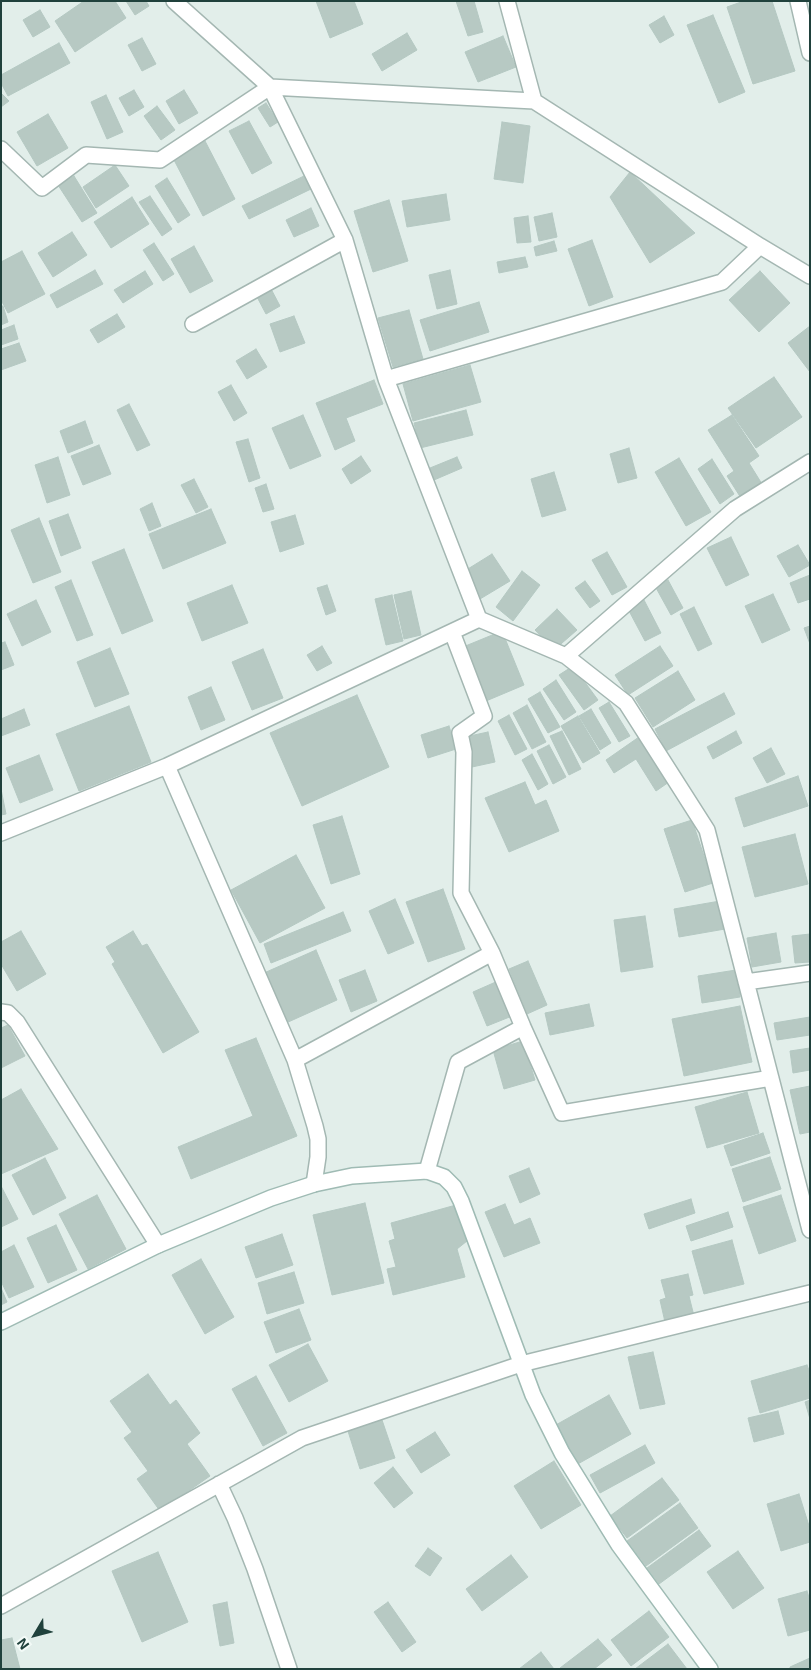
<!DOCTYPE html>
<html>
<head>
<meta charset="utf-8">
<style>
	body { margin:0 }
	#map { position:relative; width:811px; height:1670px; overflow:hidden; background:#e2eeea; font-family:"Exo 2",sans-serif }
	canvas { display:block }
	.frame { position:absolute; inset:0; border:2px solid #20413c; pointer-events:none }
	.north { position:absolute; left:10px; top:1610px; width:50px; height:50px; -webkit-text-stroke:4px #f3faf7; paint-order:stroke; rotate:233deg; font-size:14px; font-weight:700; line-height:20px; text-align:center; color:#20413c }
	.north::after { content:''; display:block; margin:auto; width:18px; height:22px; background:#20413c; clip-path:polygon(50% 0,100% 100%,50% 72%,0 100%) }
</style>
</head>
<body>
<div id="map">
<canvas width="811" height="1670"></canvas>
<div class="frame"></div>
<div class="north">N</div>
</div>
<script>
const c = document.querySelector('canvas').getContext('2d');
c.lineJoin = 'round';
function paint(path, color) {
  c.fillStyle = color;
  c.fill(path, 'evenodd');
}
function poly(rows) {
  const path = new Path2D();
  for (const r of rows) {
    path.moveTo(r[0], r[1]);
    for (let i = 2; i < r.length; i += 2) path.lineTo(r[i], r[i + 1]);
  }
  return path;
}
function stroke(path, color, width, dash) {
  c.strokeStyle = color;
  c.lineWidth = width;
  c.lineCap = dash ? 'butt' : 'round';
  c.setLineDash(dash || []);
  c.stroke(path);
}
const building = poly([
	[84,1,115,1,126,18,75,52,55,21,84,1],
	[126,1,146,1,149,6,135,15,126,1],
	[316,1,354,1,363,24,330,38,316,1],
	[456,1,474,1,483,32,468,36,456,1],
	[744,1,772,1,795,71,753,84,727,7,744,1],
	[40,10,50,27,33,37,23,20,40,10],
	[713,15,745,92,719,103,687,25,713,15],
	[664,16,674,35,660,43,649,25,664,16],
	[407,33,417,50,382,71,372,54,407,33],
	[503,36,516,67,478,82,465,52,503,36],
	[142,38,156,64,142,71,128,45,142,38],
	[59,43,70,63,8,96,1,83,1,75,59,43],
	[134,90,144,107,129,116,119,98,134,90],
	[184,90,198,113,179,124,166,101,184,90],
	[1,93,9,101,1,107,1,93],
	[106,95,123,132,107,139,91,102,106,95],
	[266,103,278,122,270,127,258,108,266,103],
	[157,106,175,130,161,140,144,116,157,106],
	[48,114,68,148,37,166,17,132,48,114],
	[249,121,272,163,252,174,229,131,249,121],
	[502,122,530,126,523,183,494,179,502,122],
	[205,141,235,199,203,216,173,158,205,141],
	[115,165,129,186,96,208,83,187,115,165],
	[630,172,695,233,650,263,610,197,630,172],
	[74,176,97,213,82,222,58,185,74,176],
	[304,176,311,189,249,219,242,206,304,176],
	[167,178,190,215,178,223,155,186,167,178],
	[446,194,450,220,407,227,402,201,446,194],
	[150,196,172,229,162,236,139,202,150,196],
	[132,197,149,224,111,248,94,222,132,197],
	[389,200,408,261,373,272,354,211,389,200],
	[311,208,319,226,294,237,286,220,311,208],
	[552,213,557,237,539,241,534,217,552,213],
	[528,216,531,242,517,243,514,218,528,216],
	[72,232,87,255,53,277,38,253,72,232],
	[592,240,613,297,589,306,568,249,592,240],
	[554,241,557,251,536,256,534,247,554,241],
	[154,243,174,274,163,281,143,250,154,243],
	[194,246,213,281,190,293,171,259,194,246],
	[22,251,45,294,8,313,1,300,1,262,22,251],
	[525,257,528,267,499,273,497,262,525,257],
	[95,270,103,284,57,308,50,295,95,270],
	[450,270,457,304,437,309,429,275,450,270],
	[145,271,153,284,123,303,114,290,145,271],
	[760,271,790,303,759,332,729,300,760,271],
	[270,287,280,306,266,314,256,295,270,287],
	[479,302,489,332,430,351,420,320,479,302],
	[1,306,3,306,8,322,1,325,1,306],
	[409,310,423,359,393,367,378,318,409,310],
	[117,314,125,327,98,343,90,330,117,314],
	[294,316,305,343,280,352,270,324,294,316],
	[14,325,18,339,1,345,1,330,14,325],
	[810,326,810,372,788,343,810,326],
	[19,343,26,361,1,370,1,349,19,343],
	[256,349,267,367,247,379,236,361,256,349],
	[470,365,481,402,413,421,403,384,470,365],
	[774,377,802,417,756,448,728,408,774,377],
	[374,380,383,404,346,418,355,441,335,450,316,403,374,380],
	[231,385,247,413,234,421,218,392,231,385],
	[129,404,150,445,137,451,117,410,129,404],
	[466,410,473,435,420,448,414,423,466,410],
	[303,415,321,456,290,469,272,428,303,415],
	[732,415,759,456,749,463,762,484,741,498,727,476,734,471,708,430,732,415],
	[85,421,93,443,68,453,60,431,85,421],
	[248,439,260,478,249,482,236,442,248,439],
	[99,445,111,474,83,485,71,456,99,445],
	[629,448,637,478,618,483,610,454,629,448],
	[361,456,371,471,351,484,342,469,361,456],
	[58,457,70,495,47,503,35,465,58,457],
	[457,457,462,468,434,480,430,468,457,457],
	[679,458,711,512,686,526,655,472,679,458],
	[712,459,734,494,720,504,698,469,712,459],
	[554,472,566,510,542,517,531,479,554,472],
	[194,479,208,507,196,513,181,485,194,479],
	[266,484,274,509,263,512,255,488,266,484],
	[152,503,161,526,149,531,140,509,152,503],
	[211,509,226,543,163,569,149,534,211,509],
	[68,514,81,548,61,556,49,521,68,514],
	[295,515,304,544,280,552,271,522,295,515],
	[39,518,61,572,33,583,11,530,39,518],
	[731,537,749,575,726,586,707,548,731,537],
	[798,545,810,565,789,577,777,556,798,545],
	[124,549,153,621,122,634,92,562,124,549],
	[607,552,627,587,612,595,592,560,607,552],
	[492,554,510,581,480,599,463,572,492,554],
	[522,571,540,585,513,621,496,607,522,571],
	[810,575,810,599,798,603,790,583,810,575],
	[71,580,93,635,77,641,55,587,71,580],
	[668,580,683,608,671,615,655,586,668,580],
	[585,581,600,601,590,608,575,588,585,581],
	[232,585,248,623,202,641,187,603,232,585],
	[327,585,336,611,326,615,317,588,327,585],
	[411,591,421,635,404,639,394,595,411,591],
	[773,594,790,630,762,643,745,606,773,594],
	[392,595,403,641,386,645,375,599,392,595],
	[36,600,51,632,22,646,7,614,36,600],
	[644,600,661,633,645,641,628,609,644,600],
	[694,607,712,644,698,651,680,614,694,607],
	[557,609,577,630,554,650,535,630,557,609],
	[810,626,810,644,804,628,810,626],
	[502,631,524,685,486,701,463,647,502,631],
	[5,642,14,665,1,670,1,643,5,642],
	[322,646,332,663,317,671,307,655,322,646],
	[660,646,673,666,628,695,615,675,660,646],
	[110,648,129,694,95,707,77,662,110,648],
	[263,649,283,698,252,710,232,662,263,649],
	[573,666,598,700,584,710,559,675,573,666],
	[678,671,695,700,653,727,635,698,678,671],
	[556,680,576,712,564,720,543,689,556,680],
	[211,687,225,720,201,730,188,697,211,687],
	[540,692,560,727,548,733,528,699,540,692],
	[724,693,735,714,666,751,655,729,724,693],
	[357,695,389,767,302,806,270,733,357,695],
	[609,702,630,736,619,742,599,708,609,702],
	[527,705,546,742,532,749,513,713,527,705],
	[129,706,151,762,79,791,56,734,129,706],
	[24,709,30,725,1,736,1,719,24,709],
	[591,709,611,743,600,750,579,716,591,709],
	[509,715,527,749,515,755,498,721,509,715],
	[578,716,600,753,583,763,561,726,578,716],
	[449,726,456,749,428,758,421,735,449,726],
	[562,731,581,769,569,775,550,736,562,731],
	[736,731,742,743,713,759,707,747,736,731],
	[488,732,495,762,472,767,465,737,488,732],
	[639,737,669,782,656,791,636,759,614,773,606,760,639,737],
	[549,745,566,777,553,784,537,751,549,745],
	[771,748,785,774,767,783,753,758,771,748],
	[532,754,548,784,538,790,522,760,532,754],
	[39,755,53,790,20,803,6,768,39,755],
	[798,776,808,806,744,827,735,798,798,776],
	[525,782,535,805,546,800,559,831,509,852,485,798,525,782],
	[1,789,6,814,1,815,1,789],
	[342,816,360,874,331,884,313,825,342,816],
	[692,820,713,883,685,892,664,829,692,820],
	[795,834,808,884,755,897,742,847,795,834],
	[296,855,325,908,260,943,231,890,296,855],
	[443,889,465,949,428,962,406,902,443,889],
	[395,899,414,943,388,954,369,911,395,899],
	[720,901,725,929,679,937,674,909,720,901],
	[343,912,351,931,271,963,264,944,343,912],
	[645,916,653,967,621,972,614,920,645,916],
	[21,931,46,974,17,991,1,964,1,942,21,931],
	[133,931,142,946,147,944,199,1032,163,1053,112,964,115,962,106,947,133,931],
	[776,933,781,962,752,967,747,938,776,933],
	[810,934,810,962,795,963,792,936,810,934],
	[316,950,337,1000,286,1023,264,973,316,950],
	[528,961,547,1005,527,1014,509,969,528,961],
	[365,970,377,1001,351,1012,339,980,365,970],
	[736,970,740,997,702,1003,698,976,736,970],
	[498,981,512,1016,487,1026,473,992,498,981],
	[589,1004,594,1026,550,1035,545,1013,589,1004],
	[740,1006,752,1062,684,1076,672,1019,740,1006],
	[810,1017,810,1035,777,1040,774,1023,810,1017],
	[8,1025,25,1056,1,1068,1,1028,8,1025],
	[256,1038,297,1136,191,1179,178,1147,253,1116,225,1050,256,1038],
	[523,1041,535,1080,504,1089,493,1050,523,1041],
	[810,1048,810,1070,793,1073,790,1051,810,1048],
	[810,1086,810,1132,800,1134,790,1090,810,1086],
	[21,1089,58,1149,1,1174,1,1100,21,1089],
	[747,1092,759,1133,707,1148,695,1107,747,1092],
	[763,1133,770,1153,731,1166,724,1146,763,1133],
	[770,1157,781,1189,743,1202,732,1169,770,1157],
	[45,1158,66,1198,33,1215,12,1175,45,1158],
	[529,1168,540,1194,520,1203,509,1176,529,1168],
	[1,1186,18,1219,1,1227,1,1186],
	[97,1195,126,1249,88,1269,59,1214,97,1195],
	[781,1195,796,1241,759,1254,743,1207,781,1195],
	[691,1199,695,1213,649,1229,644,1214,691,1199],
	[365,1203,384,1283,332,1295,313,1215,365,1203],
	[505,1204,514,1225,530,1218,540,1243,504,1257,485,1212,505,1204],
	[456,1205,467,1241,457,1249,465,1277,393,1295,387,1269,396,1267,389,1241,395,1239,391,1223,456,1205],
	[728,1212,733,1227,691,1241,686,1226,728,1212],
	[56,1225,77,1270,48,1283,27,1238,56,1225],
	[282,1234,293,1265,256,1278,245,1247,282,1234],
	[732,1240,744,1284,704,1294,692,1251,732,1240],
	[14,1245,34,1287,9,1298,1,1281,1,1252,14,1245],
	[201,1259,234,1317,205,1334,172,1275,201,1259],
	[294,1272,304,1303,267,1314,258,1283,294,1272],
	[688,1274,693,1295,689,1296,694,1316,665,1322,660,1300,666,1298,661,1280,688,1274],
	[1,1288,7,1302,1,1305,1,1288],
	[299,1309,311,1340,276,1353,264,1322,299,1309],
	[308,1344,328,1381,289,1402,269,1365,308,1344],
	[653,1352,665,1404,640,1409,628,1357,653,1352],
	[807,1365,810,1373,810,1398,760,1413,751,1381,807,1365],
	[148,1374,170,1405,176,1400,200,1433,187,1444,210,1476,160,1511,137,1479,148,1471,124,1438,132,1432,110,1401,148,1374],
	[256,1376,287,1433,263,1446,232,1389,256,1376],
	[609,1395,631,1434,576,1465,554,1426,609,1395],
	[810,1400,810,1419,805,1402,810,1400],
	[778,1411,784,1434,754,1442,748,1418,778,1411],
	[381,1417,395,1458,360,1469,347,1428,381,1417],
	[435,1432,450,1455,421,1473,406,1450,435,1432],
	[645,1445,655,1463,600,1493,590,1475,645,1445],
	[554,1461,581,1505,541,1529,514,1486,554,1461],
	[393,1467,413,1493,394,1508,374,1483,393,1467],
	[662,1478,679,1500,627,1538,610,1516,662,1478],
	[799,1494,810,1529,810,1542,781,1551,767,1504,799,1494],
	[680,1503,698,1528,646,1566,627,1541,680,1503],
	[699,1530,711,1546,659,1584,647,1568,699,1530],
	[428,1548,442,1558,430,1576,415,1566,428,1548],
	[738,1551,764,1588,733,1609,707,1572,738,1551],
	[158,1552,188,1622,142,1642,112,1571,158,1552],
	[511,1555,528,1577,482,1611,466,1589,511,1555],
	[807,1591,810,1601,810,1630,788,1636,778,1599,807,1591],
	[227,1602,234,1643,220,1646,213,1605,227,1602],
	[388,1602,416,1642,402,1652,374,1612,388,1602],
	[649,1611,669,1637,631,1666,611,1640,649,1611],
	[12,1638,20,1669,1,1669,1,1640,12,1638],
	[598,1639,612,1655,594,1669,560,1668,598,1639],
	[668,1644,687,1669,635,1669,668,1644],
	[541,1652,554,1669,519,1669,541,1652],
	[810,1658,810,1669,790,1669,790,1667,810,1658]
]);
const street = poly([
	[174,1,270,87,534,101,760,246,810,276],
	[507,1,534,101],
	[798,1,810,53],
	[1,149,42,188,86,155,160,160,270,87,345,240,386,379,479,619],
	[193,324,345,240],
	[386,379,722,282,760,246],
	[452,632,484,716,460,733,464,752,461,893,492,953],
	[566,656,735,509,810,462],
	[167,766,295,1060,315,1126,318,1139,318,1157,314,1184],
	[1,833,167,766,479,619,566,656,626,703,707,830,810,1230],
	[746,982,810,973],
	[1,1012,8,1013,17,1022,158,1245],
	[295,1060,492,953,523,1027,562,1113,771,1078],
	[427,1171,458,1062,523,1027],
	[219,1484,235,1518,255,1569,289,1669],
	[1,1606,302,1438,521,1364,810,1293]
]);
const secondary = poly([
	[1,1322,158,1245,271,1198,314,1184,352,1176,427,1171,444,1177,454,1187,461,1201,533,1395,562,1453,619,1545,710,1669]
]);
paint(building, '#b7c9c3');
stroke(building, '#b4c8c2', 1);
stroke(street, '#a4b7b2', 18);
stroke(secondary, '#9fbbb4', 18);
stroke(street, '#fff', 15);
stroke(secondary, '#fff', 15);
</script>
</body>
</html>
